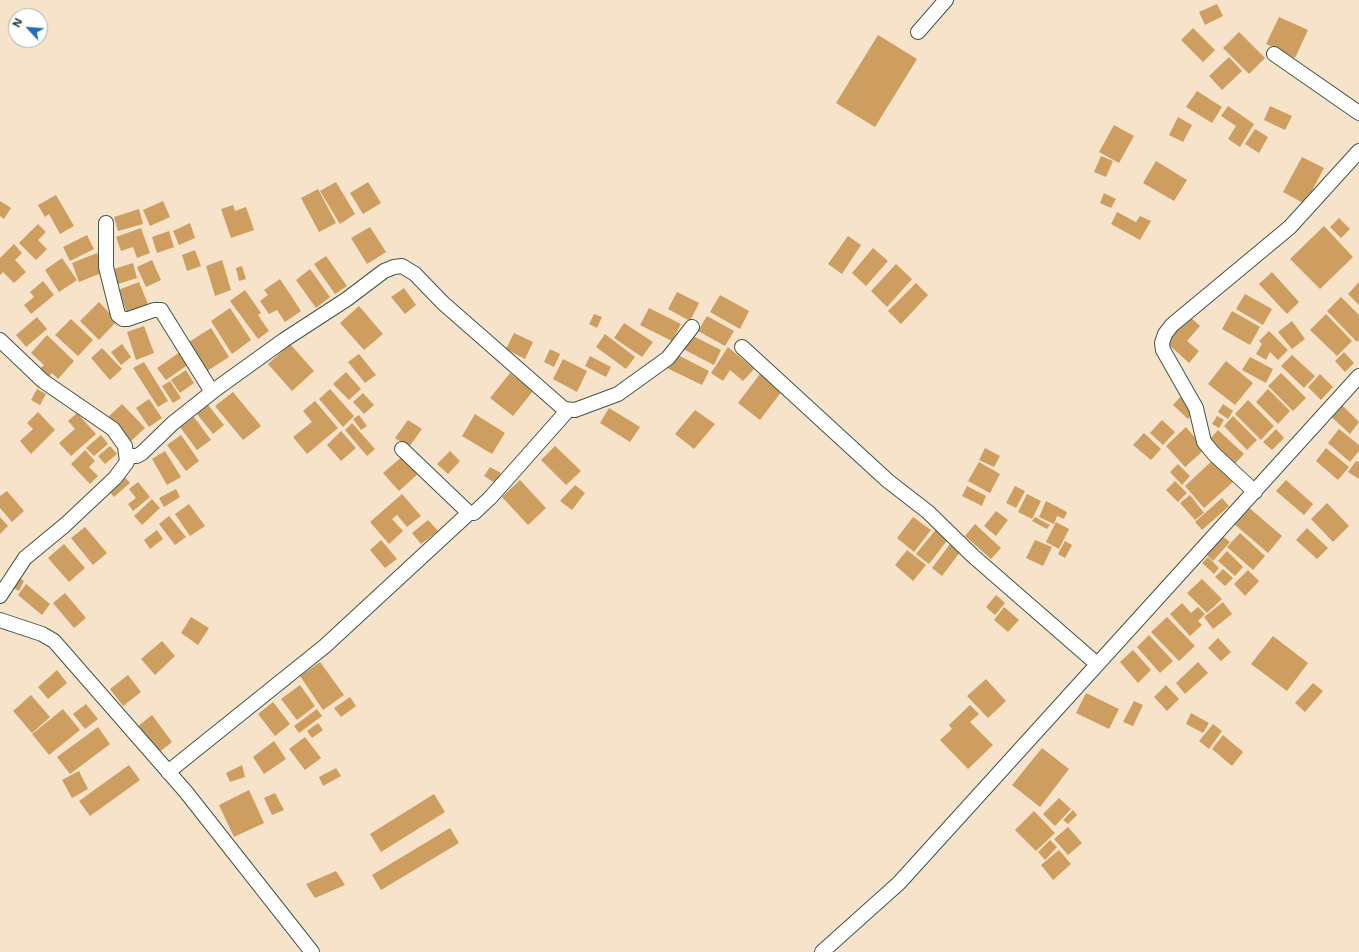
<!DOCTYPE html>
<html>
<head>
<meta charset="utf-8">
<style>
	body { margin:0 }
	#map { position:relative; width:1359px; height:952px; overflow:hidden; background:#f6e3ca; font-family:"Shantell Sans",sans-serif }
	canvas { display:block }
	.north { position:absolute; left:8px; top:8px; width:40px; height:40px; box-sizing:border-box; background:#fff; border:1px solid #a5b1ae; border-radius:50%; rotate:296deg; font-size:11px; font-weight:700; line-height:16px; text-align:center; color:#1f3d34 }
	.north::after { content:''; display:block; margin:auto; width:14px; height:18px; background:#1f6fb2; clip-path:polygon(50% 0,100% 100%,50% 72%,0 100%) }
</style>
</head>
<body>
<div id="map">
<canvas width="1359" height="952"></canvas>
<div class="north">N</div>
</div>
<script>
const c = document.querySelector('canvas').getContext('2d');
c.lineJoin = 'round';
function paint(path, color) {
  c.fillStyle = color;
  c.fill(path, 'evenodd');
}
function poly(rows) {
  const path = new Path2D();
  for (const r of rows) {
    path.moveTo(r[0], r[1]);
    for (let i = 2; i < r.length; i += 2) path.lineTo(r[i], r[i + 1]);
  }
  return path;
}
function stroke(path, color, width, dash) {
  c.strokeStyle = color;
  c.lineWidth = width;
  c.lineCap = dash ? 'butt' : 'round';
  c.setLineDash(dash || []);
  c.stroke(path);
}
const building = poly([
	[1217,4,1223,16,1205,25,1199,12],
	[1279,17,1308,30,1295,58,1266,44],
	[1193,28,1215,50,1203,62,1181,40],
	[1239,32,1265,58,1249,74,1223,48],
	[878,35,917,59,875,127,836,103],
	[1229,57,1242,71,1222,90,1209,76],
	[1197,91,1222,107,1212,123,1186,107],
	[1228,106,1254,124,1240,147,1228,139,1236,126,1221,116],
	[1270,106,1292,116,1285,130,1264,120],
	[1178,117,1192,125,1183,142,1169,135],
	[1114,125,1134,136,1119,163,1099,152],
	[1255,129,1268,137,1259,153,1245,144],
	[1101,156,1113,161,1106,177,1094,172],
	[1302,157,1324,168,1305,204,1283,192],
	[1156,161,1187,180,1174,201,1143,183],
	[336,182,355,214,340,224,320,191],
	[368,182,381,203,363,214,350,193],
	[318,189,336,223,319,232,301,198],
	[1104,193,1116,199,1111,208,1100,203],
	[56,195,74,226,60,234,49,214,45,217,38,205],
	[0,201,11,208,4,219,0,216],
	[163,201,170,217,150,226,143,210],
	[233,205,235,211,246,207,254,230,231,238,221,209],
	[139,209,143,224,118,231,114,217],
	[1117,212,1136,222,1140,216,1151,221,1140,240,1111,224],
	[1339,218,1350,229,1341,238,1330,227],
	[190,223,195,238,179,245,173,231],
	[38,224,46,232,38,240,47,249,36,260,19,243],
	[1324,226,1353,257,1320,289,1290,259],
	[370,227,386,252,367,264,351,238],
	[141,228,150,253,137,258,133,247,121,251,116,237],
	[169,231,174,247,157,253,152,237],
	[87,235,94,249,70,261,63,247],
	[848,236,861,245,842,274,828,264],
	[14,244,22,253,15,260,26,272,14,283,3,272,0,275,0,258],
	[873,248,888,261,866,286,852,273],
	[195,250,201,266,187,271,182,255],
	[97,253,104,272,79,282,72,263],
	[326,256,347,286,335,294,314,264],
	[62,258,77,280,59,292,45,270],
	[152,260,161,280,146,287,137,267],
	[222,260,231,290,215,296,206,266],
	[133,263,137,278,118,284,114,269],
	[896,264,912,279,887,307,871,291],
	[242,266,246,279,239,281,236,268],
	[310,269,330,297,316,308,296,280],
	[1272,272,1299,302,1287,314,1259,284],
	[280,279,301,311,285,322,277,310,269,314,260,301,268,295,264,290],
	[43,281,54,295,31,314,24,305,34,297,30,292],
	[139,282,148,304,127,313,118,290],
	[1359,282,1359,305,1348,294],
	[916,283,928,295,901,324,888,311],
	[404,288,416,305,405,314,391,297],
	[245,290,261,313,258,315,269,331,258,339,230,301],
	[677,292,699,303,690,321,668,309],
	[1245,294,1272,309,1263,325,1236,309],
	[720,295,749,311,740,329,710,312],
	[1341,297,1359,315,1359,340,1357,342,1327,311],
	[99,302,117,321,99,340,80,321],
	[359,306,383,334,364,350,340,323],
	[230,308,251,340,232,354,211,321],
	[649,308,681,324,672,341,640,325],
	[1232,311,1260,327,1250,345,1222,329],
	[594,314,602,317,597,328,589,324],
	[1326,314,1352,341,1337,356,1310,330],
	[707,316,734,331,725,346,698,331],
	[1189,316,1200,326,1187,341,1199,351,1189,363,1166,342],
	[37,317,47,329,26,347,16,335],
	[71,319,93,340,78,356,55,335],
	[1292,321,1305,339,1292,349,1278,332],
	[624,323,653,342,642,357,614,338],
	[144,326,154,353,136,360,127,332],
	[211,328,229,357,207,371,189,342],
	[1269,331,1288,350,1278,360,1270,352,1266,360,1256,354,1262,344,1259,341],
	[514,333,533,342,525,359,506,349],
	[605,334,635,357,626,369,596,347],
	[689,334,721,350,714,365,681,348],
	[47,335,74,361,58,379,52,373,47,379,38,370,44,365,31,353],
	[122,344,131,357,121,365,111,352],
	[290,344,314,371,292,391,268,364],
	[728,347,754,369,743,381,730,370,723,381,711,373],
	[102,348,122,369,110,380,91,358],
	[550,349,560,354,554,367,544,362],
	[180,352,189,364,166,380,157,368],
	[1344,352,1354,363,1345,372,1335,361],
	[674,353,709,371,702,385,667,368],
	[359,354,376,375,365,383,348,362],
	[1292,355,1315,376,1304,388,1281,366],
	[590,356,611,367,606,377,585,366],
	[1250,357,1273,369,1266,383,1242,370],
	[563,359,587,371,577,392,553,379],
	[1226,361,1253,383,1235,405,1208,384],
	[144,362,168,401,158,407,133,368],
	[186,370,194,383,180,393,171,380],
	[346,372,361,389,349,400,333,384],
	[510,373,533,391,513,416,490,398],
	[1281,373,1306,398,1293,411,1268,386],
	[760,374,782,391,760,420,738,403],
	[1320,374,1333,387,1321,400,1308,387],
	[170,381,181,398,173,403,162,386],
	[37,389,46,394,40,405,31,400],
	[330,389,354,416,343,427,319,399],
	[1268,389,1290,411,1278,424,1256,402],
	[233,392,261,426,243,440,215,406],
	[363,393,374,405,364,414,353,402],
	[1180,397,1195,411,1188,419,1173,405],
	[149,399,162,418,149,427,136,408],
	[1248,400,1274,426,1261,440,1235,414],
	[315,401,338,428,307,454,293,437,312,422,303,411],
	[1338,401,1359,422,1350,434,1327,413],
	[122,404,145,428,131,441,108,417],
	[1223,404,1233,411,1228,419,1218,412],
	[208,405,224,425,213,434,197,414],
	[609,408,640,427,630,442,600,423],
	[695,410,715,424,694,449,675,434],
	[38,412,55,430,31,454,20,441,33,429,27,423],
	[77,413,96,434,71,456,59,443,75,429,68,421],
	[475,414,505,433,492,454,462,436],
	[359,415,367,426,361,430,353,419],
	[1217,416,1224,420,1219,428,1212,424],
	[1233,416,1257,440,1247,450,1224,426],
	[194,417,211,440,197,450,180,427],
	[408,420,422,429,409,447,395,438],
	[1162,420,1175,432,1163,445,1150,433],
	[352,423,375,449,367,456,345,430],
	[1186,427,1205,449,1185,467,1166,446],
	[1276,429,1284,438,1272,450,1263,442],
	[1339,429,1359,445,1359,451,1350,462,1328,443],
	[1218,430,1244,454,1232,467,1206,443],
	[341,431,356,448,341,461,327,445],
	[1144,433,1161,449,1151,460,1133,445],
	[101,435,108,444,94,456,86,448],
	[181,435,199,461,186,471,167,445],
	[110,446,117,454,105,464,98,456],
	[555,446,581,471,566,485,541,460],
	[985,448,1000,456,994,467,979,460],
	[1326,448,1349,467,1338,480,1316,461],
	[85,450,95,461,89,467,98,476,90,484,71,464],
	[165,451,181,477,167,485,152,459],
	[450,451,460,461,448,474,437,464],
	[404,455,419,473,399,491,383,473],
	[1214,459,1234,481,1204,508,1185,486],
	[1356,461,1359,462,1359,479,1348,472],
	[979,462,1000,474,990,493,968,481],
	[1178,464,1190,476,1182,485,1170,472],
	[490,467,501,473,495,483,484,476],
	[123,475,130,483,114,497,107,489],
	[520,480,546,508,528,525,502,497],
	[1286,480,1313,504,1304,515,1276,491],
	[1175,481,1187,493,1178,502,1166,490],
	[138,482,150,497,133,511,128,504,136,498,129,489],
	[575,485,585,493,572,510,560,501],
	[967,486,986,496,982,506,962,496],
	[1015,486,1025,491,1016,508,1006,503],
	[176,489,180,497,164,507,159,498],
	[7,491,24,511,12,522,0,508,0,496],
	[402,494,421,516,407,527,397,515,392,519,403,531,389,544,370,522],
	[1027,494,1041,501,1032,519,1018,512],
	[1190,495,1204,513,1195,520,1180,503],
	[1222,498,1229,506,1202,530,1195,522],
	[152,499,160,508,142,525,134,516],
	[1046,501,1067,512,1064,519,1057,516,1054,524,1039,517],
	[1327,503,1349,526,1333,542,1311,519],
	[189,504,205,526,190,536,175,514],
	[1247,506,1282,536,1268,553,1233,523],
	[996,511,1008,520,996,536,984,526],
	[169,516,186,537,175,545,159,524],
	[0,517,8,526,0,534],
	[913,517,931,530,914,552,897,538],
	[1035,517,1050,525,1047,529,1032,521],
	[428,520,438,531,421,544,412,533],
	[1056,522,1069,529,1059,549,1046,542],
	[975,524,1001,548,991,559,965,536],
	[85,527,107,553,93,565,71,538],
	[937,528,949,538,929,564,916,554],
	[1307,528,1328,548,1317,559,1296,540],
	[157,530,163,539,150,549,144,540],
	[1240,533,1265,556,1253,570,1227,547],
	[1221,535,1230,542,1213,561,1205,553],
	[381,540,397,559,385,568,370,550],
	[1035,540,1052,547,1043,566,1026,558],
	[1065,541,1072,545,1065,558,1058,554],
	[64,544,85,568,69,582,48,558],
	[950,544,960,552,942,576,932,568],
	[907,550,926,565,913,581,895,565],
	[1227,551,1243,567,1235,576,1218,561],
	[1208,557,1219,568,1214,574,1202,563],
	[1223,569,1233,578,1225,586,1215,577],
	[1248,570,1259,581,1245,596,1234,584],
	[16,576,24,581,19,591,11,587],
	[1202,579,1222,599,1207,613,1187,593],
	[26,584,50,604,42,615,18,595],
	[65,593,86,618,74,628,53,603],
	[996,595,1005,603,995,615,986,607],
	[1223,602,1232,614,1213,629,1204,617],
	[1182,603,1191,613,1198,607,1205,614,1198,621,1202,625,1190,636,1170,614],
	[1004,607,1019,620,1008,632,994,620],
	[191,617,209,628,198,645,181,633],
	[1167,617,1195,646,1179,661,1151,632],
	[1149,635,1173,661,1160,673,1137,647],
	[1273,636,1308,663,1287,691,1251,664],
	[1218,638,1231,652,1221,661,1208,648],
	[162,641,175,656,155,675,141,659],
	[1133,650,1151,670,1138,683,1120,662],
	[320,662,344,695,323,710,300,676],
	[1198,662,1208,673,1185,694,1176,683],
	[57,670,67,683,48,699,38,687],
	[128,675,141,692,123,706,110,689],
	[986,679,1006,701,988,718,967,696],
	[1313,683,1323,691,1305,712,1295,703],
	[300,685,315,706,297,720,281,699],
	[1166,685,1179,699,1167,711,1154,697],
	[1086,693,1119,709,1109,729,1076,713],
	[31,695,50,717,32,733,13,711],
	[350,697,356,706,341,717,334,708],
	[1134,701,1143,705,1133,726,1123,722],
	[273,702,290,724,275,736,258,714],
	[86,704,98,719,85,729,73,714],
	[970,705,979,714,970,722,993,745,968,769,940,740,952,729,949,725],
	[63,709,80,730,49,755,32,734],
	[317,709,322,716,299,733,294,726],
	[1191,713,1209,723,1203,733,1186,724],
	[152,715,172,742,157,754,137,727],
	[318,723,323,730,312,738,307,731],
	[1213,724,1222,731,1209,749,1199,741],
	[98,727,110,744,70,774,57,757],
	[1223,735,1243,752,1232,766,1212,749],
	[305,737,321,758,305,770,289,749],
	[274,741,286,759,264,774,253,757],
	[1042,748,1069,769,1040,807,1012,785],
	[129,765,140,780,90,816,79,801],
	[242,765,245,777,230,782,226,773],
	[336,768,341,776,323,786,319,777],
	[79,771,88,789,72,798,62,780],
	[249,790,264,823,234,837,219,805],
	[275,793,284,810,272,815,264,798],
	[434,794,445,812,381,852,370,834],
	[1059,798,1071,809,1055,826,1043,814],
	[1073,810,1077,815,1068,824,1063,820],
	[1034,811,1055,833,1036,851,1015,830],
	[1068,827,1082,843,1068,855,1054,839],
	[450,828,459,843,381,890,372,875],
	[1050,840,1057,847,1045,860,1038,852],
	[1059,850,1071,864,1053,880,1041,865],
	[336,871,345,885,315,898,306,884]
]);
const minor = poly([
	[918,32,946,0],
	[1274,54,1359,113],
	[106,223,106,267,118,315,123,319,128,319,154,310,161,310,212,392],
	[0,340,43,381,113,429,125,446,127,462,115,478,65,525,25,558,0,596],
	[742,347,888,481,928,512,973,556,1097,664],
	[402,449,469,513,474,513,490,498,568,410],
	[127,456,137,456,142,453,173,423,216,389,284,340,347,299,384,271,394,267,402,266,415,274,443,303,564,409,575,410,618,394,668,358,692,327],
	[1255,492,1214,454,1204,442,1196,408,1163,350,1162,343,1165,334,1172,325,1290,227,1359,151],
	[0,620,42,634,54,641,186,792,312,952],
	[168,772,325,646,469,513],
	[822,952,899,883,1359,376]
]);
paint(building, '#cd9e5f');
stroke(minor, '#3f564a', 16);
stroke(minor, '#fff', 14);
</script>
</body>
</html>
